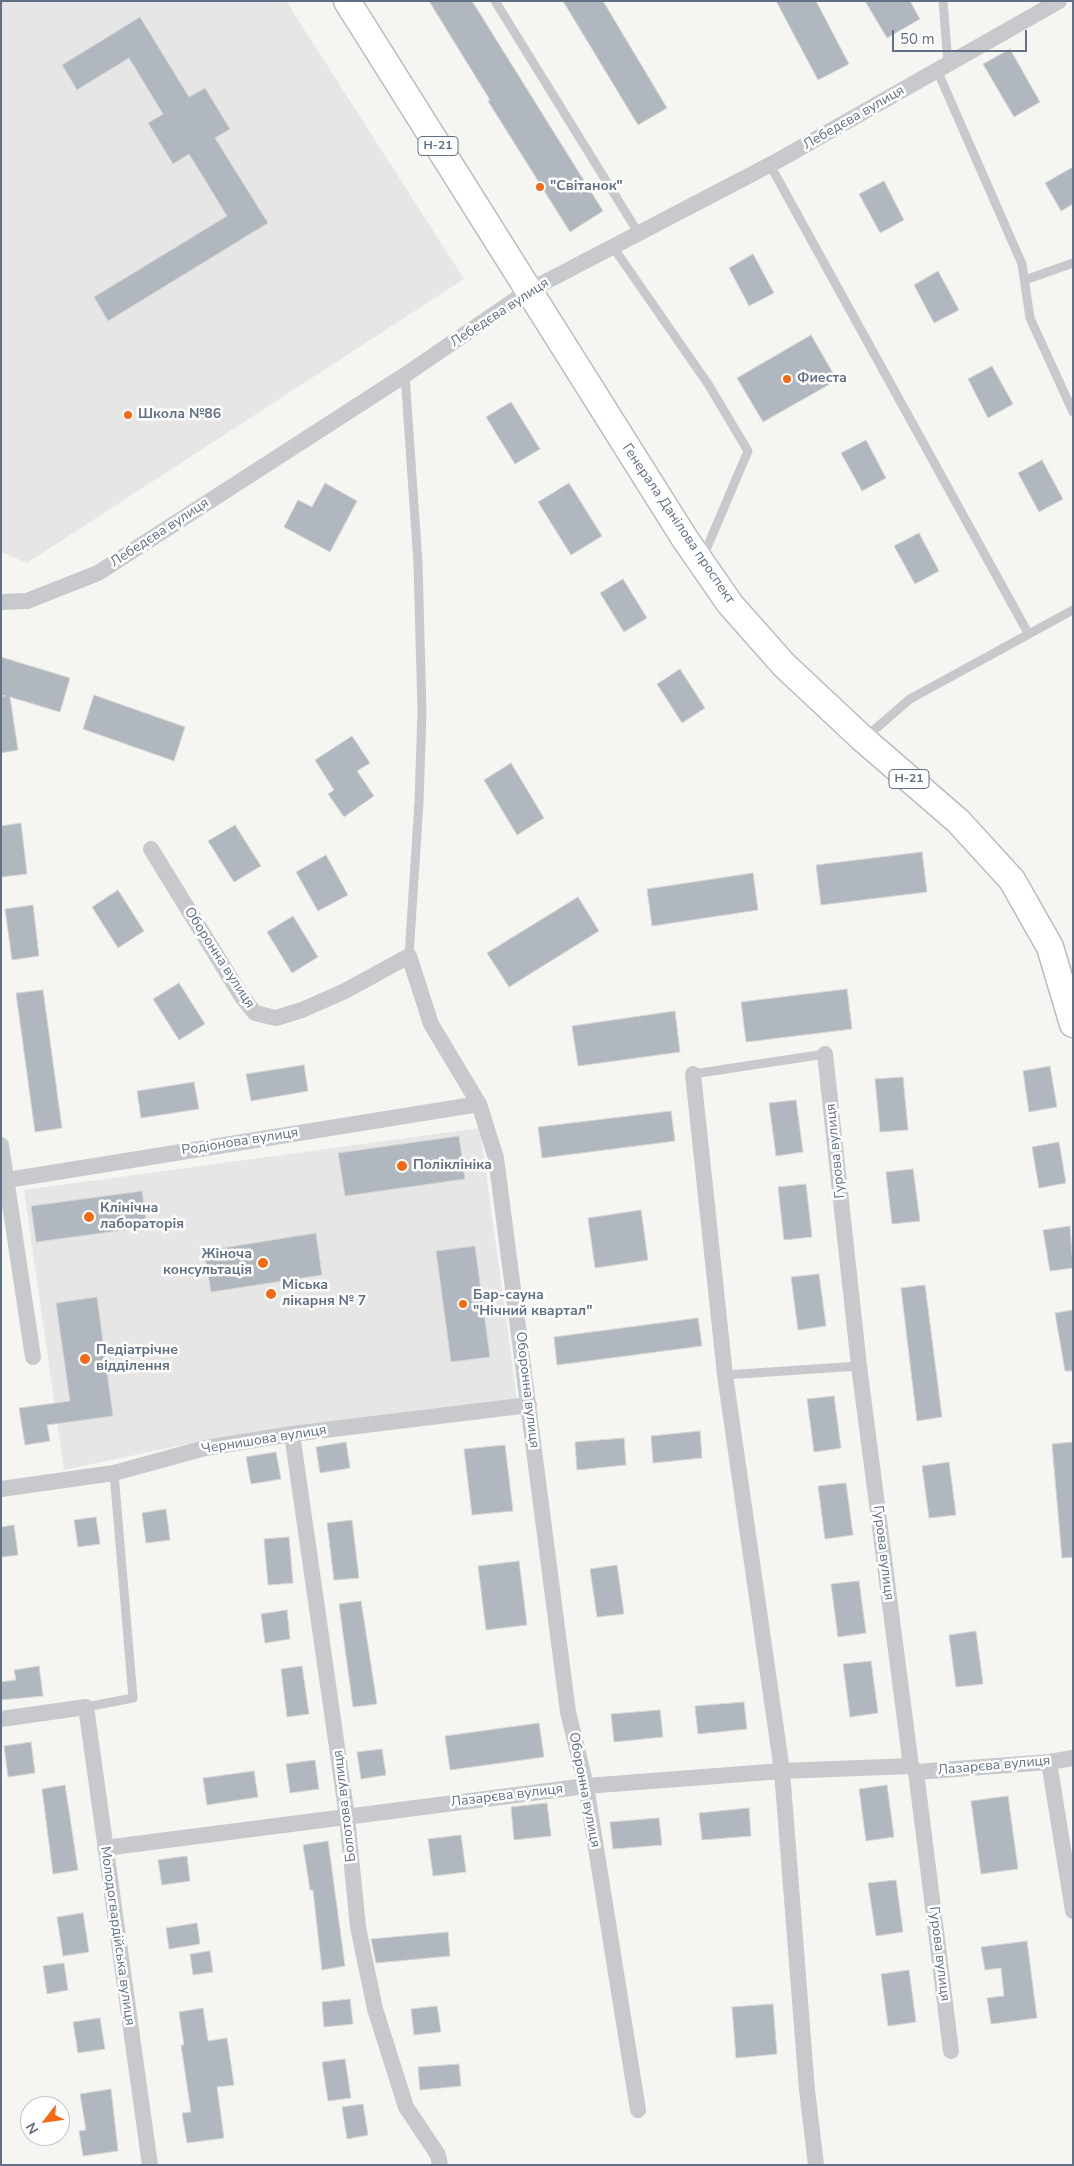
<!DOCTYPE html>
<html>
<head>
<meta charset="utf-8">
<style>
	body { margin:0 }
	#map { position:relative; width:1074px; height:2166px; overflow:hidden; background:#f5f6f1; font-family:"Nunito Sans",sans-serif }
	canvas { display:block }
	.frame { position:absolute; inset:0; border:2px solid #617085; pointer-events:none }
	.north { position:absolute; left:20px; top:2096px; width:50px; height:50px; box-sizing:border-box; background:#fff; border:1px solid #c0c6ce; border-radius:50%; rotate:240deg; font-size:14px; font-weight:700; line-height:20px; text-align:center; color:#617085 }
	.north::after { content:''; display:block; margin:auto; width:18px; height:22px; background:#f46913; clip-path:polygon(50% 0,100% 100%,50% 72%,0 100%) }
	.scale { position:absolute; left:892px; top:30px; width:135px; height:22px; box-sizing:border-box; border:2px solid #617085; border-top:0; padding-left:6px; font-size:15px; line-height:18px; white-space:nowrap; color:#617085; -webkit-text-stroke:4px #fff; paint-order:stroke }
</style>
</head>
<body>
<div id="map">
<canvas width="1074" height="2166"></canvas>
<div class="frame"></div>
<div class="north">N</div>
<div class="scale">50 m</div>
</div>
<script>
const c = document.querySelector('canvas').getContext('2d');
c.lineJoin = 'round';
function paint(path, color) {
  c.fillStyle = color;
  c.fill(path, 'evenodd');
}
function poly(rows) {
  const path = new Path2D();
  for (const r of rows) {
    path.moveTo(r[0], r[1]);
    for (let i = 2; i < r.length; i += 2) path.lineTo(r[i], r[i + 1]);
  }
  return path;
}
function stroke(path, color, width, dash) {
  c.strokeStyle = color;
  c.lineWidth = width;
  c.lineCap = dash ? 'butt' : 'round';
  c.setLineDash(dash || []);
  c.stroke(path);
}
function label(font, color, halo, rows, align = 'center') {
  c.font = font + ' "Nunito Sans",sans-serif';
  c.lineWidth = 5;
  c.setLineDash([]);
  c.textBaseline = 'middle';
  c.strokeStyle = halo;
  c.fillStyle = color;
  for (const [text, x, y, turn = 0] of rows) {
    c.save();
    c.translate(x, y);
    c.rotate((+turn || 0) * Math.PI / 180);
    c.textAlign = isNaN(turn) ? turn : align;
    if (halo) c.strokeText(text, 0, 0);
    c.fillText(text, 0, 0);
    c.restore();
  }
}
const built = poly([
	[1,1,286,1,464,279,27,563,1,552],
	[480,1128,517,1399,197,1442,64,1470,24,1190]
]);
const building = poly([
	[429,1,472,1,603,211,570,232,488,101,490,100,429,1],
	[563,1,603,1,667,108,638,125,563,1],
	[776,1,816,1,849,64,818,80,776,1],
	[865,1,910,1,920,19,887,38,865,1],
	[140,17,189,97,205,88,230,129,215,138,268,223,108,321,94,297,227,216,189,154,173,164,148,123,163,114,129,58,77,90,62,65,140,17],
	[1010,49,1040,102,1014,117,983,64,1010,49],
	[1073,167,1073,204,1061,211,1045,183,1073,167],
	[884,181,904,220,880,233,859,194,884,181],
	[753,254,774,293,749,306,729,268,753,254],
	[938,271,959,310,934,323,914,285,938,271],
	[811,335,837,380,763,422,737,378,811,335],
	[992,366,1013,404,988,418,968,379,992,366],
	[511,402,540,449,515,464,486,417,511,402],
	[866,440,886,478,862,491,841,453,866,440],
	[1042,460,1063,499,1039,512,1018,473,1042,460],
	[325,483,357,501,330,552,284,527,298,500,312,507,325,483],
	[569,483,602,536,571,555,538,502,569,483],
	[919,533,939,571,915,584,894,546,919,533],
	[623,579,647,618,624,632,600,593,623,579],
	[1,657,70,678,60,712,10,697,18,750,1,753,1,696,5,696,1,695,1,657],
	[680,669,705,708,682,723,657,684,680,669],
	[94,695,185,727,174,761,83,729,94,695],
	[352,736,370,763,357,771,374,796,344,817,328,794,334,790,315,760,352,736],
	[511,763,544,818,517,835,484,780,511,763],
	[21,823,27,874,1,877,1,826,21,823],
	[235,825,261,866,234,882,208,841,235,825],
	[922,852,927,892,821,905,816,865,922,852],
	[326,855,348,895,318,911,296,872,326,855],
	[753,873,758,910,652,926,647,889,753,873],
	[118,890,144,931,118,948,92,907,118,890],
	[578,897,599,931,509,987,487,953,578,897],
	[33,905,39,956,12,960,5,909,33,905],
	[293,916,318,957,292,973,267,932,293,916],
	[179,983,205,1024,179,1040,153,999,179,983],
	[847,989,852,1029,746,1042,741,1002,847,989],
	[43,990,62,1128,35,1132,16,993,43,990],
	[675,1011,680,1052,578,1066,572,1026,675,1011],
	[304,1065,308,1091,251,1101,246,1074,304,1065],
	[1050,1066,1057,1107,1029,1112,1023,1071,1050,1066],
	[903,1077,908,1130,880,1132,875,1079,903,1077],
	[194,1082,199,1109,141,1118,137,1091,194,1082],
	[796,1100,803,1152,776,1156,769,1103,796,1100],
	[671,1111,675,1141,542,1158,538,1127,671,1111],
	[459,1136,465,1179,345,1196,338,1153,459,1136],
	[1059,1142,1066,1183,1039,1188,1032,1147,1059,1142],
	[913,1169,920,1221,892,1224,886,1172,913,1169],
	[806,1184,812,1237,784,1240,778,1187,806,1184],
	[142,1191,147,1227,36,1242,31,1206,142,1191],
	[641,1210,648,1260,595,1268,588,1218,641,1210],
	[1070,1226,1073,1268,1050,1271,1043,1230,1070,1226],
	[316,1233,322,1275,211,1292,204,1251,316,1233],
	[475,1246,490,1357,451,1362,436,1251,475,1246],
	[819,1274,826,1326,798,1330,791,1277,819,1274],
	[925,1285,942,1417,917,1421,901,1288,925,1285],
	[97,1297,113,1416,47,1425,50,1441,25,1445,19,1408,70,1401,56,1303,97,1297],
	[1073,1310,1073,1371,1065,1371,1055,1313,1073,1310],
	[698,1318,702,1346,557,1365,554,1337,698,1318],
	[834,1396,841,1448,814,1452,807,1399,834,1396],
	[700,1431,702,1458,653,1463,651,1436,700,1431],
	[624,1438,626,1465,577,1470,575,1442,624,1438],
	[346,1442,350,1468,320,1473,316,1447,346,1442],
	[1073,1442,1073,1557,1062,1558,1052,1444,1073,1442],
	[505,1445,513,1511,472,1515,464,1449,505,1445],
	[276,1452,281,1479,251,1484,246,1457,276,1452],
	[949,1462,956,1515,929,1518,922,1466,949,1462],
	[846,1483,853,1535,825,1539,818,1486,846,1483],
	[166,1509,170,1540,146,1543,142,1513,166,1509],
	[96,1517,100,1544,78,1547,74,1520,96,1517],
	[352,1520,359,1578,334,1580,327,1523,352,1520],
	[14,1525,18,1555,1,1557,1,1527,14,1525],
	[289,1537,293,1583,268,1585,264,1539,289,1537],
	[519,1561,527,1625,486,1630,478,1566,519,1561],
	[617,1565,624,1614,597,1617,590,1569,617,1565],
	[859,1581,866,1633,838,1637,831,1584,859,1581],
	[361,1601,377,1704,353,1707,339,1604,361,1601],
	[287,1610,290,1639,265,1643,261,1614,287,1610],
	[976,1631,983,1684,956,1687,949,1635,976,1631],
	[871,1661,878,1713,850,1717,843,1664,871,1661],
	[39,1666,43,1696,1,1700,1,1682,16,1680,14,1670,39,1666],
	[302,1666,309,1714,287,1717,281,1669,302,1666],
	[744,1702,747,1729,698,1734,695,1706,744,1702],
	[660,1710,663,1737,614,1742,611,1714,660,1710],
	[539,1723,544,1757,450,1770,445,1736,539,1723],
	[31,1742,35,1773,8,1777,4,1746,31,1742],
	[382,1749,386,1775,361,1779,357,1752,382,1749],
	[315,1760,319,1789,290,1793,286,1764,315,1760],
	[254,1771,258,1797,207,1805,203,1778,254,1771],
	[65,1785,78,1870,53,1874,42,1789,65,1785],
	[887,1785,894,1837,866,1841,859,1789,887,1785],
	[1008,1796,1018,1869,981,1874,971,1801,1008,1796],
	[547,1803,551,1836,514,1840,511,1807,547,1803],
	[749,1808,751,1836,702,1840,699,1813,749,1808],
	[659,1818,662,1845,613,1849,610,1822,659,1818],
	[461,1835,466,1872,433,1876,428,1839,461,1835],
	[328,1841,345,1966,322,1970,313,1890,310,1890,303,1845,328,1841],
	[187,1856,190,1881,162,1885,158,1860,187,1856],
	[896,1880,903,1932,876,1936,868,1883,896,1880],
	[83,1913,89,1952,63,1956,57,1917,83,1913],
	[197,1923,200,1944,169,1949,166,1928,197,1923],
	[448,1932,450,1956,376,1963,371,1939,448,1932],
	[1027,1941,1037,2018,991,2024,987,1998,1004,1996,1001,1968,985,1970,981,1947,1027,1941],
	[210,1951,213,1972,193,1975,190,1954,210,1951],
	[64,1963,68,1990,47,1994,43,1966,64,1963],
	[909,1970,916,2022,888,2026,881,1974,909,1970],
	[350,1999,353,2024,324,2027,322,2002,350,1999],
	[773,2004,777,2054,736,2058,732,2007,773,2004],
	[437,2006,441,2032,414,2035,411,2009,437,2006],
	[203,2008,208,2041,227,2038,234,2085,217,2087,224,2138,187,2143,182,2113,191,2112,181,2045,184,2045,179,2012,203,2008],
	[100,2018,105,2049,78,2053,73,2022,100,2018],
	[345,2059,351,2098,328,2101,322,2062,345,2059],
	[459,2064,461,2086,420,2090,418,2067,459,2064],
	[111,2089,118,2151,83,2156,79,2131,86,2130,80,2094,111,2089],
	[363,2104,368,2135,347,2139,342,2107,363,2104]
]);
const lane = poly([
	[495,1,639,234],
	[943,1,948,64],
	[937,70,1022,264,1030,318,1073,412],
	[770,165,1028,633],
	[613,247,708,384,748,451,703,557],
	[1025,280,1073,263],
	[405,375,418,563,422,712,419,802,409,956],
	[866,737,910,699,1073,610],
	[693,1074,825,1054],
	[725,1375,859,1366],
	[86,1707,133,1698,114,1473]
]);
const street = poly([
	[1,602,27,601,98,573,405,375,528,291,779,160,1059,1],
	[151,849,242,997,255,1013,276,1018,302,1010,345,991,409,956,431,1024,479,1104,496,1158,568,1712,586,1786,638,2110],
	[825,1054,859,1366,911,1766,916,1772,951,2051],
	[693,1074,725,1375,782,1771,807,2090,816,2165],
	[1,1145,33,1357],
	[1,1181,479,1104],
	[292,1434,347,1817,358,1927,375,2009,406,2107,438,2155,440,2165],
	[1,1489,114,1473,205,1448,292,1434,529,1405],
	[1,1719,86,1707,150,2165],
	[1049,1762,1073,1911],
	[916,1772,1049,1762,1073,1758],
	[105,1848,586,1786,782,1771,911,1766]
]);
const primary = poly([
	[347,1,685,539,730,604,784,665,863,739,958,821,1012,880,1050,947,1073,1024]
]);
const markers = [
	[540,187,5,"#f46913"],
	[787,379,5,"#f46913"],
	[128,415,5,"#f46913"],
	[402,1166,6,"#f46913"],
	[89,1217,6,"#f46913"],
	[263,1263,6,"#f46913"],
	[271,1294,6,"#f46913"],
	[463,1304,5,"#f46913"],
	[85,1359,6,"#f46913"]
];
const shields = [
	[438,146,40],
	[909,779,40]
];
const shieldNames = [
	["Н-21",438,146],
	["Н-21",909,779]
];
const streetNames = [
	["Лебедєва вулиця",854,118,-30],
	["Лебедєва вулиця",500,313,-33],
	["Генерала Данілова проспект",678,524,56],
	["Лебедєва вулиця",160,533,-33],
	["Оборонна вулиця",219,958,57],
	["Родіонова вулиця",240,1142,-9],
	["Гурова вулиця",836,1151,-96],
	["Оборонна вулиця",527,1390,83],
	["Чернишова вулиця",264,1440,-9],
	["Гурова вулиця",883,1553,83],
	["Лазарєва вулиця",994,1766,-5],
	["Оборонна вулиця",584,1790,79],
	["Лазарєва вулиця",507,1796,-7],
	["Болотова вулиця",345,1806,-97],
	["Молодогвардійська вулиця",117,1936,82],
	["Гурова вулиця",939,1954,83]
];
const poiNames = [
	["\"Світанок\"",550,187],
	["Фиеста",797,379],
	["Школа №86",138,415],
	["Поліклініка",413,1166],
	["Клінічна",100,1209],
	["лабораторія",100,1225],
	["Жіноча",252,1255,"right"],
	["консультація",252,1271,"right"],
	["Міська",282,1286],
	["лікарня № 7",282,1302],
	["Бар-сауна",473,1296],
	["\"Нічний квартал\"",473,1312],
	["Педіатрічне",96,1351],
	["відділення",96,1367]
];
paint(built, '#e5e6e5');
paint(building, '#b1b7be');
stroke(building, '#d6d7d4', 1);
stroke(primary, '#b9bcc0', 29);
stroke(lane, '#c7c9cd', 9);
stroke(street, '#c7c9cd', 16);
stroke(primary, '#fff', 26);
for (const [x, y, r, color] of markers) {
  const dot = new Path2D();
  dot.arc(x, y, r, 0, 2 * Math.PI);
  c.fillStyle = color;
  c.fill(dot);
  stroke(dot, '#fff', 2);
}
for (const [x, y, w] of shields) {
  const box = new Path2D();
  box.roundRect(x - w / 2, y - 9.5, w, 19, 4);
  c.fillStyle = '#fff';
  c.fill(box);
  stroke(box, '#617085', 1);
}
label('bold 12px', '#617085', null, shieldNames);
label('14px', '#617085', '#fff', streetNames);
label('bold 14px', '#617085', '#fff', poiNames, 'left');
</script>
</body>
</html>
